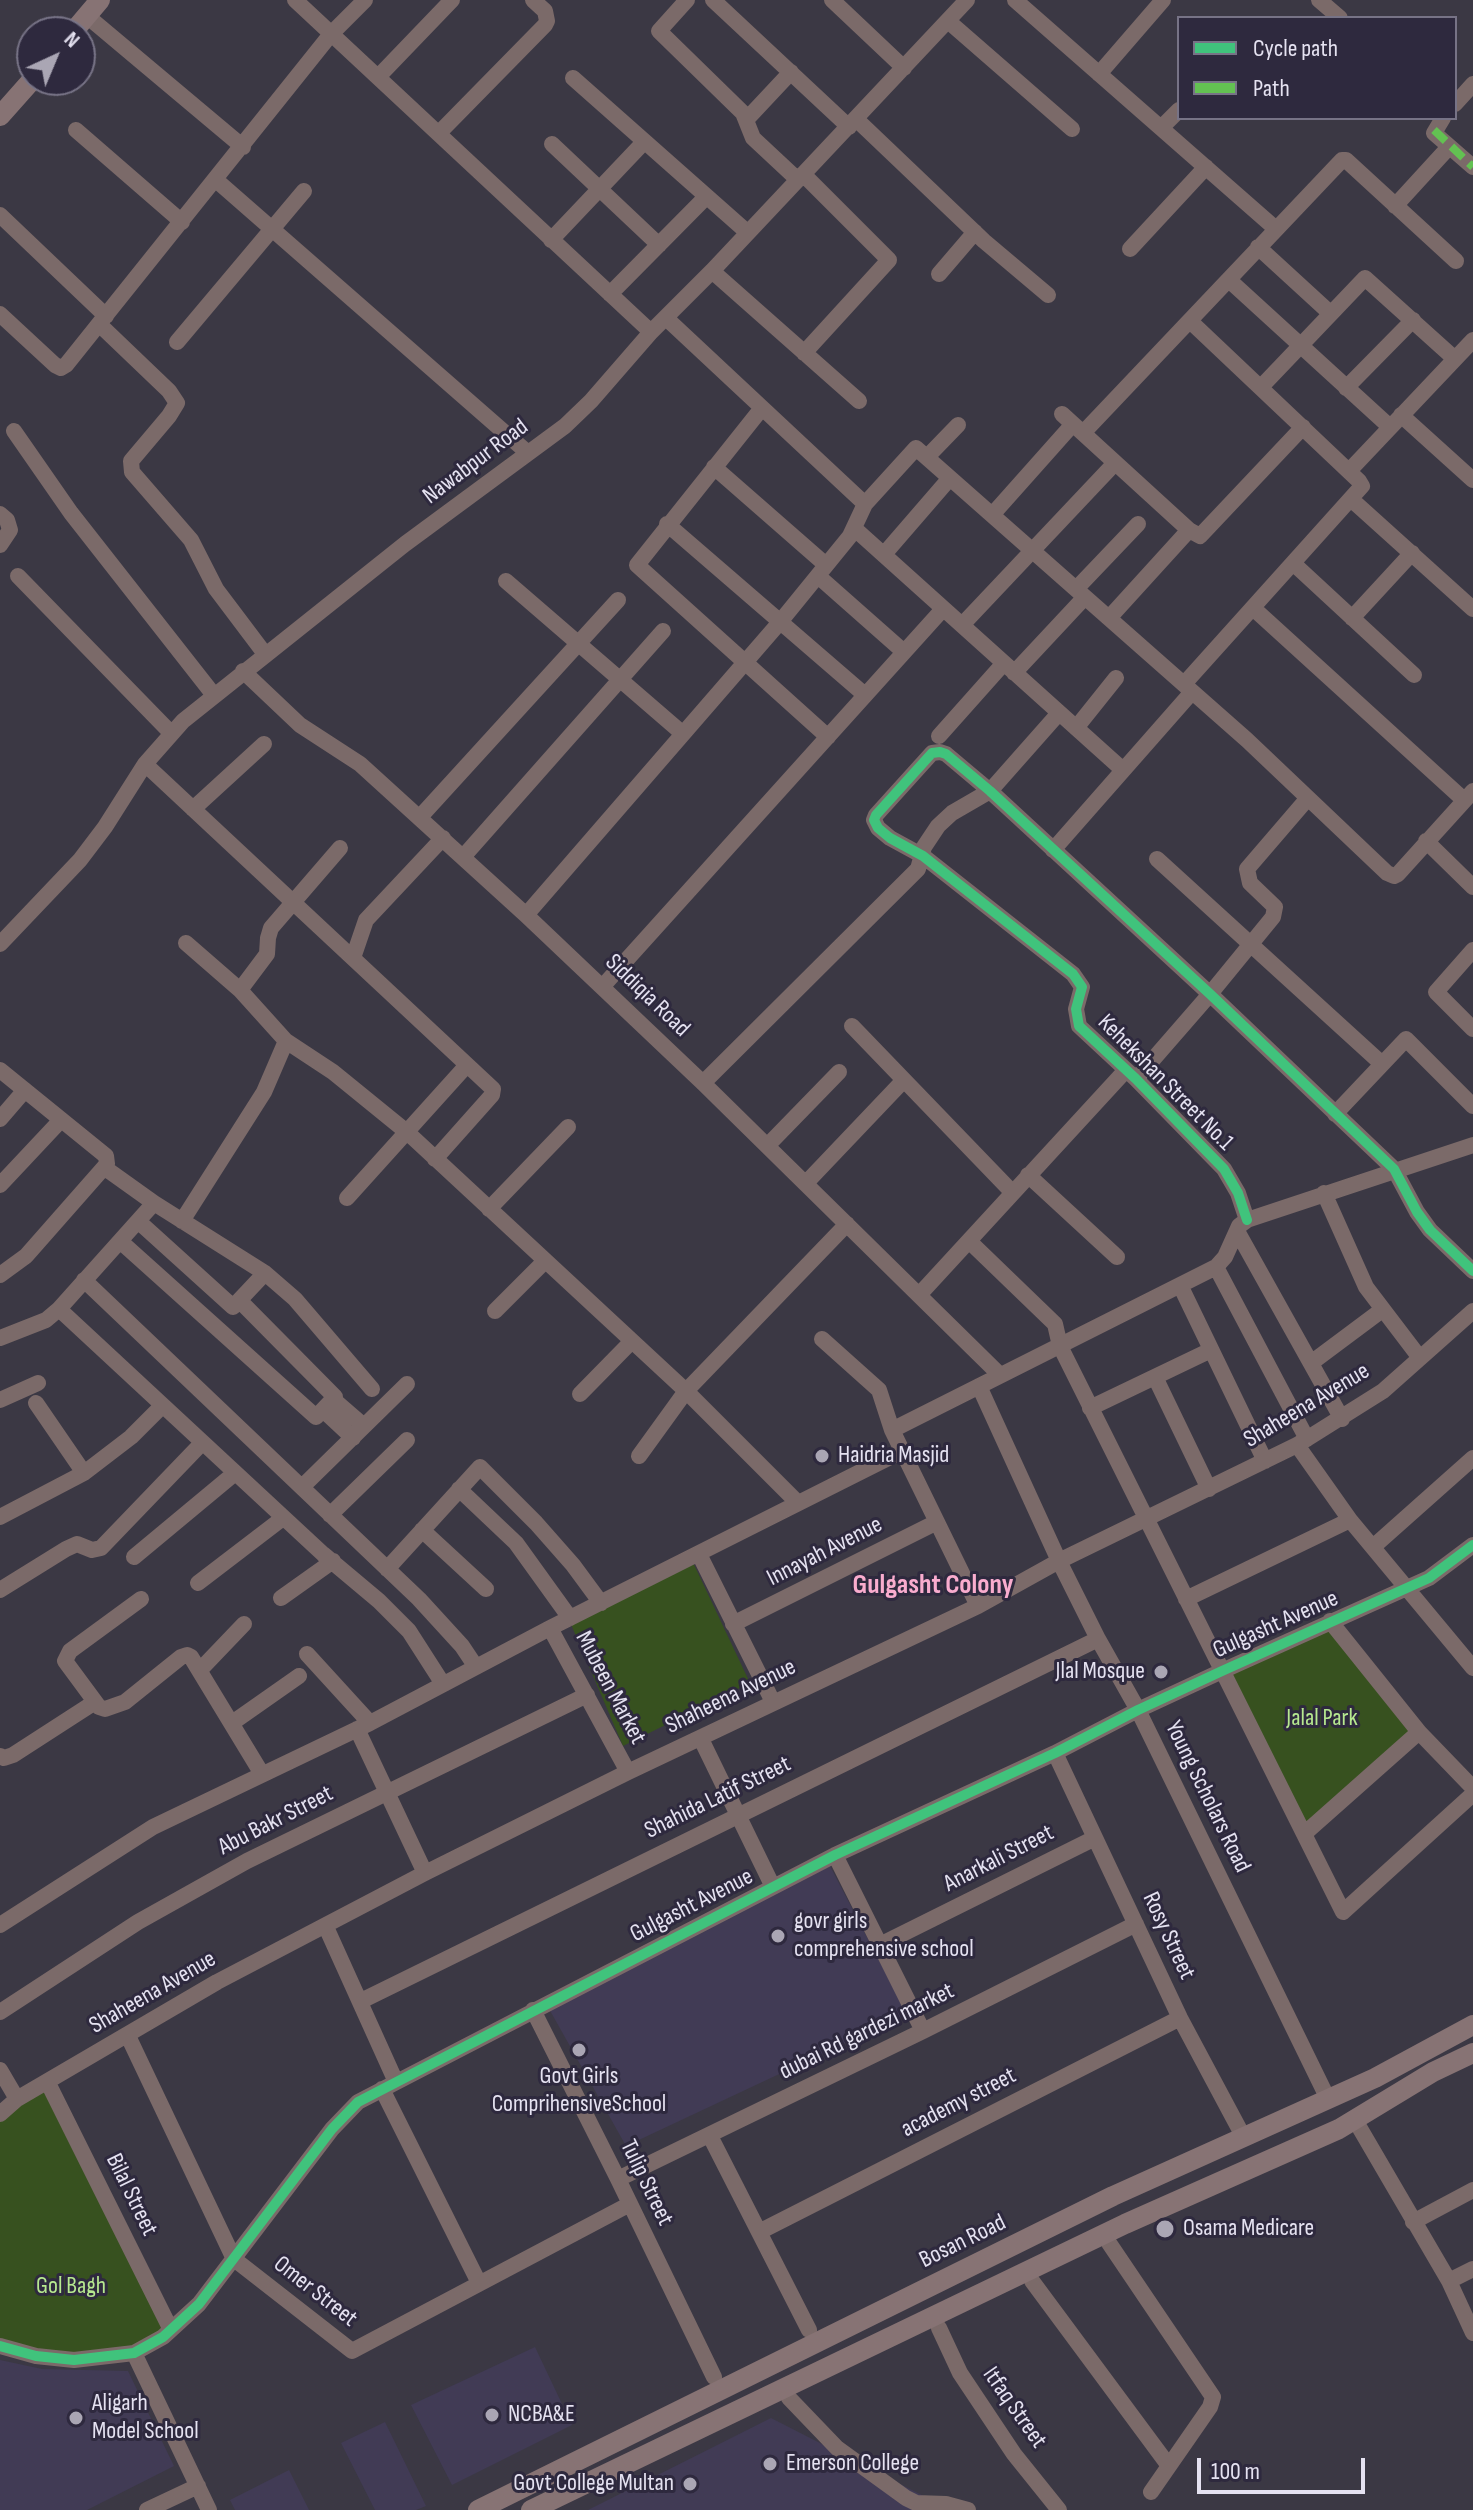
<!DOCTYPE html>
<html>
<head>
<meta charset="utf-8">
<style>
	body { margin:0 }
	#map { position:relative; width:1473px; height:2510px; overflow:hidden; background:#3b3844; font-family:"Sofia Sans Condensed",sans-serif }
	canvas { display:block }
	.legend { position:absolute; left:1177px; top:16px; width:280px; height:104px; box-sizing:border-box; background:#2e293e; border:2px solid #777386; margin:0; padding:10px 14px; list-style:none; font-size:24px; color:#e5e2f1 }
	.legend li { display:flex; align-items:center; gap:16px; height:40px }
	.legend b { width:40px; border:2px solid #777386 }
	.north { position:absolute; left:16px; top:16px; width:80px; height:80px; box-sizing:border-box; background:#2e293e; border:2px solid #777386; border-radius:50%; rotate:44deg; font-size:22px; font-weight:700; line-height:32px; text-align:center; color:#e5e2f1 }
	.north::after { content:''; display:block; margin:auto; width:28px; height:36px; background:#aaa6b4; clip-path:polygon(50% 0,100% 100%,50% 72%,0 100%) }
	.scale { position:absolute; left:1197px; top:2458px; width:168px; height:36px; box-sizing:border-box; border:4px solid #e5e2f1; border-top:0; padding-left:10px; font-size:24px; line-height:28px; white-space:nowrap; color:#e5e2f1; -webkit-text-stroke:6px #2e293e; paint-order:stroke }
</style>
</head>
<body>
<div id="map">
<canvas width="1473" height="2510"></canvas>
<ul class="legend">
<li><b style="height:10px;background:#40c37c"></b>Cycle path</li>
<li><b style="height:10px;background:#63c152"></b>Path</li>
</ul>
<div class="north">N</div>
<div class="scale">100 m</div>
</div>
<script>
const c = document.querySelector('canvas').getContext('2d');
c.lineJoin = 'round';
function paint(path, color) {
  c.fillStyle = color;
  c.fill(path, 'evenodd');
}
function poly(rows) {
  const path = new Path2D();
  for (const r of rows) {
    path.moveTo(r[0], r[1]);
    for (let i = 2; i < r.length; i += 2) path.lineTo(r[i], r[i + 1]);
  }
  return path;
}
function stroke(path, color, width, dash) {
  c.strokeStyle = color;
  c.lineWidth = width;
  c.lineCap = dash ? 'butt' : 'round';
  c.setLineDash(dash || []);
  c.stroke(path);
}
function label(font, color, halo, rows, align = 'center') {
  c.font = font + ' "Sofia Sans Condensed",sans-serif';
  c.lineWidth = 6;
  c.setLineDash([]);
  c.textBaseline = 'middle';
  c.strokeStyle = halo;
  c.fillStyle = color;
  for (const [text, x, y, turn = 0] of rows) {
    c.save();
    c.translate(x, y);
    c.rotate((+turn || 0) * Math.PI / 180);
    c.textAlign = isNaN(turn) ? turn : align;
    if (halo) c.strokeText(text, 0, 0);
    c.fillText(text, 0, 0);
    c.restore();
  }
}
const built = poly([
	[830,1866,907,2014,626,2146,548,2007],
	[535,2347,572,2425,452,2485,411,2405],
	[0,2360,42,2369,128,2371,174,2466,87,2510,0,2510],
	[771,2418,951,2510,588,2510],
	[385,2422,426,2506,416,2510,375,2510,341,2443],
	[289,2470,309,2510,235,2510,230,2500]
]);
const green = poly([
	[689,1554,750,1683,623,1746,567,1615],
	[1330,1621,1419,1732,1304,1834,1222,1671],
	[48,2083,171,2330,134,2353,74,2360,0,2346,0,2119]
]);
const minor = poly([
	[295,0,651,332],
	[687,0,659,31,743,113,753,138,798,180],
	[713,0,849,127],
	[832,0,904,68],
	[1015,0,1276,229],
	[1319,0,1340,18],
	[87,16,243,147],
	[948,21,1072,129],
	[1099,74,1163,0],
	[378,77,452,0],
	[573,78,747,232],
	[1455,104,1473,84],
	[1443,118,1434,133,1473,167],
	[856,119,984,241,1048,295],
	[746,120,791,72],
	[1161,128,1179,110],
	[76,130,182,222],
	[439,133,545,25,547,21,545,11,533,0],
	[552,144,659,245],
	[803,174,889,260,804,353],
	[216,180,528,453],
	[1395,206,1449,147],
	[0,215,106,316],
	[551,240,644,142],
	[1258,247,1330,313],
	[1130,249,1206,167],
	[712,271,859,401],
	[939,274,975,232],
	[1229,280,1390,427],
	[610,294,706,197],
	[0,314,55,365,61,368,66,365,331,34,365,0],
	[666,318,865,504],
	[99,324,169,391,177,403,169,416,131,461,132,472,191,540,216,589,265,654],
	[177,342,304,191],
	[1261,387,1365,278,1455,359],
	[1346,388,1413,320],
	[762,408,637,565,828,737],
	[1062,414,1189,530,1200,536,1303,427],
	[1401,415,1473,480],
	[14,431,71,513,213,694],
	[1083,433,1342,160,1346,160,1456,261],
	[927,457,958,425],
	[714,467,826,565],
	[1349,471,1473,340],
	[1352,500,1473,609],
	[0,514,7,520,10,530,0,545],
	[992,515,1073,424],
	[667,524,865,695],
	[855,529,1123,770],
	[886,552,950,478],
	[1294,564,1414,675],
	[18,576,171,733],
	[818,576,904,652],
	[506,581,682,733],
	[1076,589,1138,524],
	[1253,608,1464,800],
	[1109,618,1189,530],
	[1352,618,1412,553],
	[962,625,1115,463],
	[243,671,300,725,360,764,526,915,703,1083,1000,1375],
	[1014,673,1085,597],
	[1184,684,1362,486,1359,481,1190,321],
	[1076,728,1116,678],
	[939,736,1004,663],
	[145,764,493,1089,492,1095,435,1159],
	[193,809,264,744],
	[420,817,618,600],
	[1426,841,1473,887],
	[1053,850,1192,692],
	[463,857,663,631],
	[1157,859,1381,1063],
	[526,915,780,622,850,536,865,504,916,448,1247,740,1387,873,1394,876,1398,874,1473,791],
	[186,943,240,990,286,1041,333,1072,408,1133,686,1391,797,1502],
	[0,944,80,860,105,827,145,764,183,721,405,544,565,426,591,401,651,332,712,271,967,0],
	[1473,950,1436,992,1473,1029],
	[353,958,366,920,443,838],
	[603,986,943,609],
	[240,990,267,954,268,938,271,928,340,848],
	[852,1026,1013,1193],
	[0,1070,106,1156,107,1164,26,1256,0,1275],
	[1136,1079,1210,994,1273,917,1275,907,1250,883,1247,869,1308,798],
	[703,1083,918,869,924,847,938,826,952,813,990,791,1059,713],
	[1335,1114,1406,1039,1473,1106],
	[0,1119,25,1090],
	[768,1145,839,1072],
	[105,1168,154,1203,265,1273,295,1299,372,1389],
	[1028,1175,1117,1257],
	[806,1183,904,1080],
	[0,1185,61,1120],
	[1324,1193,1366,1287,1420,1358],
	[347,1198,467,1065],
	[489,1209,568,1127],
	[1247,1220,1238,1193,1224,1169,1136,1079,1079,1026,1076,1009,1082,987,1073,974,923,856,890,838,878,828,874,820,876,815,932,753,940,752,946,754,990,791,1210,994,1394,1169,1417,1212,1430,1230,1473,1271],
	[138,1221,233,1307,265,1273],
	[182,1221,264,1092,286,1041],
	[1237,1231,1342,1419],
	[120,1241,316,1417,335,1397,240,1301],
	[969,1241,1055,1324,1060,1346,1343,1912,1473,1794],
	[1216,1267,1307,1439],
	[84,1280,419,1599,462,1646,476,1667],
	[1180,1285,1265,1461],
	[919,1295,1126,1070],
	[59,1309,323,1554,379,1601,409,1631,443,1684],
	[495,1311,545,1261],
	[0,1338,46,1320,59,1309,154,1203],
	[822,1339,879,1390,892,1430,978,1606],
	[1311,1363,1382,1310],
	[1155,1377,1209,1489],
	[979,1386,1059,1561,1098,1639,1138,1710,1328,2099],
	[580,1394,632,1341],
	[0,1400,38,1383],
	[334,1400,364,1426],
	[36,1403,84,1473],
	[1090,1408,1211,1350],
	[323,1410,353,1438],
	[892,1430,1216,1267,1225,1257,1239,1226,1247,1220,1473,1145],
	[1297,1445,1350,1520,1473,1668],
	[639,1456,686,1391,847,1224],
	[302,1487,407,1384],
	[459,1489,516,1543,570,1618],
	[330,1515,407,1440],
	[0,1517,84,1473,131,1437,162,1406],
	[422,1530,486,1589],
	[1373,1547,1473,1458],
	[699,1554,773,1702],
	[134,1557,235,1473],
	[387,1569,480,1467,536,1523,573,1565,601,1603],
	[198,1583,283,1518],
	[0,1590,66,1549,77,1544,92,1550,101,1548,202,1443],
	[281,1598,333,1561],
	[141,1599,70,1651,65,1661,99,1707,105,1709,125,1702,181,1657,187,1655,191,1657,262,1774],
	[1186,1599,1350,1520],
	[1330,1621,1419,1732,1473,1788],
	[733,1624,937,1522],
	[550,1628,628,1772],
	[307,1654,370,1723],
	[200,1670,244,1624],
	[232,1723,299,1676],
	[357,1729,425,1873],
	[701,1739,773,1887],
	[1055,1753,1180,2018,1243,2136],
	[0,1756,4,1758,13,1755,95,1702],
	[1304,1834,1419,1732],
	[835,1855,923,2031],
	[0,1925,153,1827,370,1723,550,1628,902,1451],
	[326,1927,396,2082],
	[882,1944,1095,1838],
	[361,2001,1098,1639],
	[533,2010,618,2179,714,2377],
	[0,2012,138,1922,247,1861,587,1695],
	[128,2036,234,2259,352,2351,630,2204],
	[0,2070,17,2099],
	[48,2083,171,2330],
	[382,2089,479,2283],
	[0,2114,17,2099,217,1982,425,1873,628,1772,978,1606,1059,1561,1297,1445,1383,1391,1473,1311],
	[1355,2120,1449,2281,1473,2333],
	[710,2136,809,2330],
	[618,2179,923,2031,1136,1924],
	[1413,2222,1473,2190],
	[759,2232,1180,2018],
	[1109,2243,1213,2397,1210,2407,1151,2492],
	[1032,2281,1169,2466],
	[1449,2281,1473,2269],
	[939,2328,960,2373,1014,2454,1059,2510],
	[0,2346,36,2356,74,2360,134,2353,163,2337,199,2304,332,2129,358,2102,835,1855,1055,1753,1138,1710,1222,1671,1429,1578,1473,1545],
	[134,2353,209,2510],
	[789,2398,837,2448,906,2498,916,2503,946,2504,968,2510],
	[147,2510,198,2486]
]);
const major = poly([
	[73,32,100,0],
	[0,116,32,80],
	[478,2510,1113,2196,1375,2078,1473,2025],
	[531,2510,1125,2224,1339,2129,1433,2072,1473,2053]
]);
const quiet = poly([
	[1434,130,1473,167]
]);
const cycleway = poly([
	[1247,1220,1238,1193,1224,1169,1136,1079,1079,1026,1076,1009,1082,987,1073,974,923,856,890,838,878,828,874,820,876,815,932,753,940,752,946,754,990,791,1210,994,1394,1169,1417,1212,1430,1230,1473,1271],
	[0,2346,36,2356,74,2360,134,2353,163,2337,199,2304,332,2129,358,2102,835,1855,1055,1753,1138,1710,1222,1671,1429,1578,1473,1545]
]);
const markers = [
	[822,1456,8,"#aaa6b4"],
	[1161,1672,8,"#aaa6b4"],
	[778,1936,8,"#aaa6b4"],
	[579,2050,8,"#aaa6b4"],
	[1165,2229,10,"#aaa6b4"],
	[492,2415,8,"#aaa6b4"],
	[76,2418,8,"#aaa6b4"],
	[770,2464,8,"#aaa6b4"],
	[690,2484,8,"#aaa6b4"]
];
const streetNames = [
	["Nawabpur Road",476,462,-37],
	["Siddiqia Road",647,996,44],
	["Kehekshan Street No.1",1165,1083,45],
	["Shaheena Avenue",1307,1406,-31],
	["Innayah Avenue",825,1552,-27],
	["Gulgasht Avenue",1276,1625,-24],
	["Mubeen Market",610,1688,62],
	["Shaheena Avenue",731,1697,-26],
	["Young Scholars Road",1207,1797,64],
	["Shahida Latif Street",718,1798,-26],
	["Abu Bakr Street",276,1821,-27],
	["Anarkali Street",999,1859,-27],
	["Gulgasht Avenue",692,1906,-27],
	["Rosy Street",1168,1936,65],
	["Shaheena Avenue",153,1993,-30],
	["dubai Rd gardezi market",867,2032,-26],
	["academy street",959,2103,-27],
	["Tulip Street",646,2183,64],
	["Bilal Street",131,2195,64],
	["Bosan Road",963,2242,-26],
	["Omer Street",315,2292,38],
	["Itfaq Street",1014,2408,55]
];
const poiNames = [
	["Haidria Masjid",838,1456],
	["Jlal Mosque",1145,1672,"right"],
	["govr girls",794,1922],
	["comprehensive school",794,1950],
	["Govt Girls",579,2077,"center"],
	["ComprihensiveSchool",579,2105,"center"],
	["Osama Medicare",1183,2229],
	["Aligarh",92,2404],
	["Model School",92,2432],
	["NCBA&E",508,2415],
	["Emerson College",786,2464],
	["Govt College Multan",674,2484,"right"]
];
const parkNames = [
	["Jalal Park",1322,1719],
	["Gol Bagh",71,2287]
];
const quarterNames = [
	["Gulgasht Colony",933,1586]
];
paint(built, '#413b55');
paint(green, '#37511f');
stroke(minor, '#7b6a69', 16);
stroke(major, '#877374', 20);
stroke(quiet, '#63c152', 8, [16, 8]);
stroke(cycleway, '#40c37c', 10);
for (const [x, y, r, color] of markers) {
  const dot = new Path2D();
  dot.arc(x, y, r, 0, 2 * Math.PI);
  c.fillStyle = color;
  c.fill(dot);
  stroke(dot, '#2e293e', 3);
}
label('24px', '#e5e2f1', '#2e293e', streetNames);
label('24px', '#e5e2f1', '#2e293e', poiNames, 'left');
label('24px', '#b7e990', '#2e293e', parkNames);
label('bold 28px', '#f9acce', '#2e293e', quarterNames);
</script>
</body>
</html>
